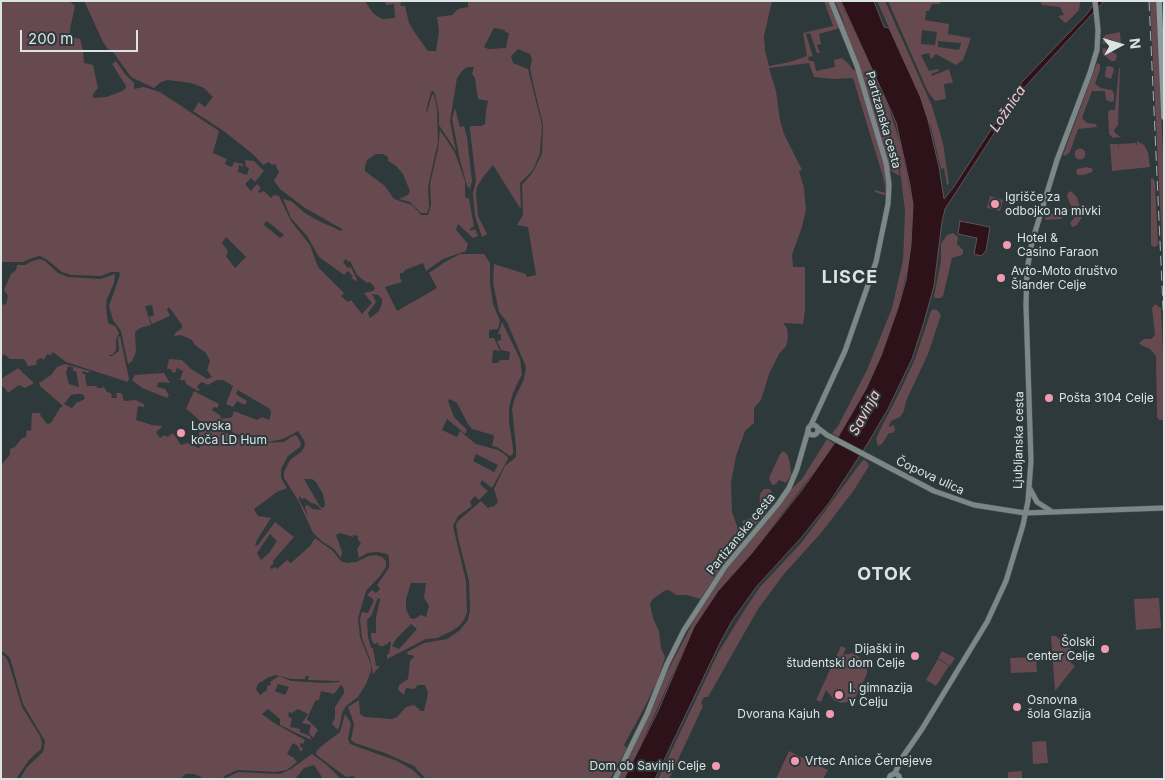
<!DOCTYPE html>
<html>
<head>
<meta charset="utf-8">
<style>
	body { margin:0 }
	#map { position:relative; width:1165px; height:780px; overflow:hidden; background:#2d393a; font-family:Inter,sans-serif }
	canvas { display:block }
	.frame { position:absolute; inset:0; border:2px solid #dbe3e3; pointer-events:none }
	.north { position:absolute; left:1095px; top:20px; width:50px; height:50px; -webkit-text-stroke:4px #2d393a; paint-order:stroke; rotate:84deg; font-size:14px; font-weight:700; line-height:20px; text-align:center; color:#dbe3e3 }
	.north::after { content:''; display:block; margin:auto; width:18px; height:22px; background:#dbe3e3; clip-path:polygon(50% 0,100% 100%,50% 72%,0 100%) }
	.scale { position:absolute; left:20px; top:30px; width:118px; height:22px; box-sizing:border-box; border:2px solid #dbe3e3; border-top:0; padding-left:6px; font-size:15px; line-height:18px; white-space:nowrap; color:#dbe3e3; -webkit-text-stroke:4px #2d393a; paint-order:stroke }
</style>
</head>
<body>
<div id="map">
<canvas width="1165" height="780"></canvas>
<div class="frame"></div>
<div class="north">N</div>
<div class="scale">200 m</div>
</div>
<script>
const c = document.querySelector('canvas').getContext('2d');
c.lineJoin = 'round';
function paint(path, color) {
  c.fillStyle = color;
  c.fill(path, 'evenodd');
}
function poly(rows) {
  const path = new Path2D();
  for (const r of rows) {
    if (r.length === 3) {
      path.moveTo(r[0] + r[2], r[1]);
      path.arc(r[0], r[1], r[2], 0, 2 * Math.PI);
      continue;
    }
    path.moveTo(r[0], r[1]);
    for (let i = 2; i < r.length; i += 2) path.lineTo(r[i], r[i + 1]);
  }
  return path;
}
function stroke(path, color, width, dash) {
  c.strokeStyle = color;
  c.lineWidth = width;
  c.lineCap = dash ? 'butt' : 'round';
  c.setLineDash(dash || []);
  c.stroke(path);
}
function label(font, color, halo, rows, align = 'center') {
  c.font = font + ' Inter,sans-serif';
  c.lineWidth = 4;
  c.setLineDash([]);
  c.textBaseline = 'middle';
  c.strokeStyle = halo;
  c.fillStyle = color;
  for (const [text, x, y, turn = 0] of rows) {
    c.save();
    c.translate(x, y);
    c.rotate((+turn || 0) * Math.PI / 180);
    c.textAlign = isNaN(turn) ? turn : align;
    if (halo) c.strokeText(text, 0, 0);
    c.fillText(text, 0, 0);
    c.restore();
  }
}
const green = poly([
	[1,1,69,1,75,6,70,29,70,37,80,39,83,50,84,63,93,65,98,88,93,94,93,98,106,97,120,92,125,89,126,86,112,64,116,61,125,74,134,83,134,89,144,87,160,92,219,131,213,153,227,159,225,164,232,167,234,162,243,164,244,167,239,165,238,172,247,175,249,168,246,167,245,160,254,161,264,171,255,182,251,178,245,184,251,191,257,184,261,188,258,191,260,193,264,191,271,198,274,195,279,196,291,221,310,245,318,267,344,293,341,296,348,302,351,300,362,314,372,303,364,293,373,291,375,288,370,282,367,283,357,275,350,261,348,262,346,259,343,262,348,268,351,267,358,282,351,278,353,276,348,271,344,275,319,257,307,236,291,218,283,199,291,201,305,213,317,220,341,231,342,229,305,208,280,189,274,181,279,172,275,164,272,165,269,162,263,165,254,155,225,132,193,111,199,102,205,107,213,97,204,88,191,83,168,80,161,82,154,88,131,77,113,52,108,49,103,42,84,1,365,1,373,13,382,19,395,18,394,4,386,5,385,1,406,1,400,3,401,6,405,6,409,23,413,30,428,51,436,51,439,32,437,17,452,15,458,9,468,7,468,1,772,1,764,36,765,50,769,66,790,62,807,56,803,33,833,26,824,1,828,1,840,28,819,34,821,44,817,45,820,53,817,53,810,33,806,34,812,54,813,56,808,57,809,61,814,61,816,71,835,67,834,60,842,58,848,63,853,70,856,71,880,151,886,173,887,194,883,195,875,192,875,190,886,193,883,177,853,78,833,79,814,77,809,63,769,68,776,91,780,120,784,134,802,170,799,171,804,188,806,210,802,227,792,255,793,267,805,267,805,310,803,324,783,323,787,328,788,338,786,346,779,354,769,374,761,400,754,408,754,423,745,431,736,456,731,483,732,512,738,529,744,540,723,566,700,599,687,595,676,595,669,590,664,591,653,599,650,604,653,618,659,631,661,648,665,657,658,680,642,712,624,745,627,748,610,779,426,779,414,766,385,753,355,743,351,740,354,724,348,707,359,700,360,714,365,717,392,719,397,717,406,707,414,705,421,711,424,711,428,693,425,685,418,685,414,689,406,688,404,695,398,690,399,685,408,679,410,661,414,657,412,655,408,655,407,652,424,643,447,639,459,631,468,620,470,610,469,581,458,538,456,525,458,521,481,501,488,508,492,506,493,507,498,502,494,489,505,466,516,457,516,447,512,409,514,400,524,379,526,367,507,322,499,312,493,283,494,264,526,274,527,277,536,275,528,227,517,225,523,215,522,185,533,172,542,154,543,125,533,83,530,68,532,59,530,54,518,49,511,56,513,63,528,69,542,125,540,153,533,170,520,183,521,207,520,208,493,165,483,177,477,187,476,194,478,216,487,234,482,237,475,216,473,193,476,181,470,130,470,126,481,126,485,124,486,111,488,101,478,99,475,78,472,74,474,67,467,67,462,71,457,78,450,121,456,151,439,125,439,113,435,94,433,91,431,92,426,111,427,112,432,95,434,95,437,109,438,142,428,187,429,207,427,213,421,213,410,202,399,199,408,195,410,191,403,174,396,166,388,161,388,157,383,154,376,154,367,160,365,166,365,171,385,186,394,199,412,205,421,215,428,215,431,205,430,184,438,149,440,130,455,153,465,181,465,197,469,199,474,226,470,229,471,231,475,229,478,236,473,238,458,224,456,230,468,244,466,251,443,259,426,271,423,263,405,270,403,273,400,273,400,278,402,282,385,287,397,311,437,288,429,273,445,262,460,254,484,254,490,263,490,283,493,304,500,321,498,329,489,330,489,338,494,338,500,351,493,350,492,363,498,363,500,360,509,360,510,352,501,350,497,341,501,340,501,334,498,334,502,322,520,359,522,374,513,393,509,408,509,422,513,448,513,454,510,456,497,447,492,446,494,436,493,435,472,429,468,424,457,403,450,399,448,401,454,417,467,430,465,434,447,419,442,430,457,437,460,431,476,444,498,450,507,456,508,459,492,488,482,480,480,484,488,491,479,500,475,496,470,502,472,506,458,516,453,526,466,581,467,612,464,620,458,627,450,632,437,638,426,639,387,659,387,654,389,654,391,642,388,642,387,645,385,644,384,646,379,646,378,643,374,644,371,638,371,633,376,633,376,618,380,599,378,598,371,616,367,620,368,637,371,648,373,648,376,666,380,666,373,674,370,659,362,638,360,619,362,612,368,613,374,600,367,595,372,590,376,593,380,589,377,585,389,568,389,557,387,554,378,552,367,553,359,558,357,549,361,543,358,540,358,536,353,535,353,537,340,533,336,535,342,552,341,558,334,549,323,542,313,533,298,500,284,478,284,472,290,460,301,452,305,446,304,440,298,431,283,439,268,442,255,441,232,432,214,428,200,421,189,411,186,409,194,391,219,404,217,408,214,407,212,410,220,415,221,419,232,417,234,411,257,420,262,417,269,420,271,414,270,409,238,390,236,394,247,401,245,405,237,401,233,407,226,404,233,386,223,380,217,380,208,385,202,382,198,385,197,388,200,389,198,391,186,384,185,380,180,380,183,371,177,368,175,373,172,372,171,369,167,369,169,359,182,360,191,369,207,379,212,377,207,370,210,361,206,353,195,345,192,340,181,335,175,336,174,334,182,328,182,325,169,307,167,309,170,316,152,324,149,317,154,315,152,305,145,306,151,325,140,328,135,332,136,352,132,361,128,364,121,331,113,320,109,306,120,275,119,272,111,272,101,276,71,275,62,272,46,259,40,256,35,257,23,262,1,262],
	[494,28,505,30,505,32,509,33,506,48,488,49,484,47],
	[266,221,272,225,284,235,280,238,264,225],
	[226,237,246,257,235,268,226,256,228,251,222,243],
	[372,294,378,295,382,299,382,304,379,311,370,318,368,313,376,302],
	[476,454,498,465,494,472,473,461],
	[304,479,312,479,316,482,323,494,325,504,324,507,322,508,319,505],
	[299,496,302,499,305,498,311,503,316,504,322,510,313,509,307,505,305,507,308,516,299,500],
	[411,583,426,583,424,598,429,606,426,617,421,615,414,619,410,618,406,609,406,599],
	[411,624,417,629,399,649,392,646,397,638],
	[833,1,847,29,835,1,840,1,886,99,901,146,913,204,910,259,898,308,881,356,866,389,838,437,832,433,838,426,867,370,892,308,903,260,905,211,900,170,888,124,859,56,886,120,900,176,889,170],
	[877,1,885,1,932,106,943,143,949,184,947,185,944,168,941,169,930,123,928,123,916,88],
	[888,1,940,1,940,4,932,4,929,11,926,11,925,20,949,24,948,34,971,38,963,60,956,65,936,54,931,59,929,53,921,55,929,71,938,69,939,71,931,74,932,76,949,69,953,83,944,84,946,99,935,101,928,92],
	[922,30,937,32,935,45,921,44],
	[938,41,961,43,959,50,938,47],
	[1040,1,1080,1,1080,4,1079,10,1067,22,1065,23,1058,16,1064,15,1060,7,1042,5],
	[1150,1,1156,1,1164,175,1164,286],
	[1120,32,1121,44,1110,39,1105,44,1102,43,1105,35],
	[1104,48,1116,54,1117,56,1115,61,1111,61,1103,54,1102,49],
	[1097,63,1100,64,1100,69,1095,84,1101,88,1112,90,1114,93,1114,101,1110,102,1106,100,1105,91,1092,91,1082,118,1087,123,1096,124,1097,127,1078,129,1070,152,1065,156,1063,155],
	[1108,66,1113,67,1114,70,1111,79,1105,77,1106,67],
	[1119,68,1120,68,1118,125,1114,130,1115,133,1121,137,1113,138,1109,134,1108,113,1109,110,1115,110],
	[455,108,460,127,464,126,467,137,472,181,470,189,467,186,460,160,452,119],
	[1137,141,1144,145,1148,152,1150,167,1112,171,1110,144,1118,144,1119,149,1119,144,1136,143,1137,147],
	[1080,154,5.5],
	[1087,167,1093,169,1092,172,1084,175,1078,175,1076,173,1077,169],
	[1151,178,1154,179,1155,183,1158,245,1154,247,1151,245],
	[1071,191,1077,197,1082,215,1081,219,1076,226,1072,227,1070,223,1075,217,1067,196,1068,193],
	[990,196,1003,200,1000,211,987,208],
	[1061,213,1062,219,1045,220,1046,214],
	[953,233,958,237,957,244,963,250,963,253,962,255,952,258,943,296,941,298,935,298,934,296,941,262,941,244,947,235],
	[40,259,45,261,58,273,68,277,101,279,115,274,114,283,107,299,106,306,108,323,115,326,119,333,116,340,116,350,113,354,108,356,112,356,119,351,118,338,120,336,129,379,128,382,66,362,53,352,51,355,47,354,44,360,41,358,37,360,36,365,28,366,24,359,10,359,4,354,1,357,1,305,6,304,8,296,4,290,11,274,16,270,17,265,25,265,32,261],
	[1155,304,1161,308,1164,375,1163,420,1159,420,1157,417,1156,356,1150,349,1141,345,1139,343,1144,339,1151,339,1155,335,1152,308],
	[934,309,937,310,941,315,928,354,906,401,904,411,900,417,891,421,889,425,890,427,894,425,895,430,893,433,889,433,882,444,878,446,876,439,879,432,901,389,915,359,931,311],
	[65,364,90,371,88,373,83,371,82,373,86,375,85,378,87,386,96,386,98,388,103,388,103,386,107,392,111,393,112,398,117,398,116,393,120,393,122,394,124,401,135,400,144,404,144,407,138,406,136,420,152,425,163,426,156,432,160,438,165,435,167,437,173,433,181,445,187,443,199,448,201,444,198,443,200,423,212,430,230,434,255,443,284,442,294,435,297,436,301,443,300,447,288,456,281,469,281,478,287,488,277,492,254,509,258,516,271,518,257,540,255,546,258,545,275,522,294,537,273,561,274,563,270,567,271,569,275,567,277,569,287,560,291,563,310,546,315,538,333,551,341,561,347,563,356,562,369,556,376,555,382,557,386,561,386,567,380,576,366,591,358,618,360,637,371,665,371,671,366,684,358,697,346,706,342,713,340,724,338,730,332,724,335,718,335,707,344,693,344,689,341,685,334,694,321,691,319,700,315,701,307,719,318,730,313,738,309,733,311,725,302,723,308,714,298,709,292,713,289,712,288,716,292,719,290,727,300,729,300,732,310,736,311,740,280,725,280,719,268,709,262,714,274,723,305,740,303,744,300,743,300,746,303,749,301,752,298,746,293,743,287,754,294,758,297,762,287,770,275,772,238,770,226,775,222,779,205,779,194,774,186,774,180,779,20,779,27,767,43,752,45,741,23,704,10,658,1,650,1,465,10,455,10,449,15,447,22,438,26,437,27,430,31,431,32,413,41,413,40,416,42,417,47,424,51,423,60,408,63,406,40,386,39,383,51,375,57,367],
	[68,366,73,367,73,371,76,371,79,387,69,384,66,373],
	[76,394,83,394,85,399,76,403,72,408,64,404,71,395],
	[270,534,277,541,269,553,261,560,257,553],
	[276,675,291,679,305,679,306,676,309,676,308,680,339,681,340,682,325,683,291,681,279,676,270,682,271,685,267,686,267,690,260,695,256,689,258,684,269,677],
	[278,684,289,687,285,695,275,691],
	[18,368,34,383,25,388,19,385,8,393,5,388,1,386,1,379],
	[164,373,170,383,160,382,158,383,157,387,165,389,169,395,167,398,142,388,132,380,135,375],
	[827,439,834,444,823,460,752,553,718,591,694,627,637,753,624,779,617,779,651,711,665,676,703,603,727,568,790,490,802,479],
	[783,451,787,454,790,463,791,475,786,483,779,480,776,484,772,485,769,478,780,454],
	[864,460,867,462,869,466,854,490,821,533,784,574,758,609,708,697,704,697,701,703,703,706,669,779,658,779,718,653,747,606,760,587,802,542,862,461],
	[764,489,770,489,776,500,752,529,748,531,744,530,742,521,753,517,759,511,760,494],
	[1159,598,1161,628,1136,630,1134,599],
	[1051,636,1056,636,1074,652,1071,656,1071,663,1075,666,1055,691],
	[841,646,846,648,843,655,853,653,864,660,867,664,867,674,855,698,849,702,841,703,834,700,826,690,821,702,816,700],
	[942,651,955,658,950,666,938,658],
	[1,654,6,657,9,664,22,707,40,736,42,743,41,749,29,760,16,779,1,779],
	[1036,657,1037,672,1011,673,1010,658],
	[938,659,949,666,936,686,926,680],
	[345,714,351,723,348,739,350,744,397,761,413,770,422,779,356,779,353,776,346,777,318,756,316,754,317,750,319,750,319,748,340,732],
	[1046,741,1048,763,1033,764,1032,742],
	[789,751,828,770,823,779,776,779],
	[312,754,327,765,341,779,323,779,314,765,304,768,295,779,224,779,238,772,280,774,291,769],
	[1022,771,1022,779,1008,779,1008,772]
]);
const water = poly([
	[841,1,874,1,884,27,889,28,920,96,928,120,939,167,944,199,953,188,1022,82,1087,14,1096,1,1104,1,1023,89,945,209,942,222,934,286,924,322,912,359,888,409,868,443,829,503,801,538,757,586,732,621,721,641,655,779,624,779,658,711,694,627,718,591,752,553,802,490,834,444,866,389,881,356,898,308,906,280,911,245,913,205,910,185,896,122,841,1],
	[960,221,990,227,986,251,981,256,974,254,977,238,958,234,960,221]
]);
const secondary = poly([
	[813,430,5],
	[811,425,845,351,876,262,888,204,889,184,886,163,857,66,831,1],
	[818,428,827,435,934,491,974,505,1025,513,1164,508],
	[1030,489,1037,502,1051,511],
	[895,773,899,776,900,779],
	[615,779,647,714,667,664,684,630,725,567,778,504,789,488,797,469,808,431],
	[889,779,890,776,895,773,902,758,922,729,987,622,1006,581,1023,525,1028,501,1031,461,1026,305,1027,270,1032,242,1057,160,1090,73,1097,50,1098,30,1095,1]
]);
const primary = poly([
	[1159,1,1164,117]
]);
const rail = poly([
	[1149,1,1164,329]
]);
const markers = [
	[995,204,5,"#f19ab1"],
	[1007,245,5,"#f19ab1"],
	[1001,278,5,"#f19ab1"],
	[1049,398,5,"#f19ab1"],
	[181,433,5,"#f19ab1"],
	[1105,649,5,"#f19ab1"],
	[915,656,5,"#f19ab1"],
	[839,695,5,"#f19ab1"],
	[1017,707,5,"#f19ab1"],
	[830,714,5,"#f19ab1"],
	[795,761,5,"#f19ab1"],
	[716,766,5,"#f19ab1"]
];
const streetNames = [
	["Partizanska cesta",883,120,74],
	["Ljubljanska cesta",1019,440,-89],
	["Čopova ulica",930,476,25],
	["Partizanska cesta",741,534,-51]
];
const poiNames = [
	["Igrišče za",1005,197],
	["odbojko na mivki",1005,211],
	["Hotel &",1017,238],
	["Casino Faraon",1017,252],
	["Avto-Moto društvo",1011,271],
	["Šlander Celje",1011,285],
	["Pošta 3104 Celje",1059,398],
	["Lovska",191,426],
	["koča LD Hum",191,440],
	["Šolski",1095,642,"right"],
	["center Celje",1095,656,"right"],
	["Dijaški in",905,649,"right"],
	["študentski dom Celje",905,663,"right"],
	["I. gimnazija",849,688],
	["v Celju",849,702],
	["Osnovna",1027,700],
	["šola Glazija",1027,714],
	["Dvorana Kajuh",820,714,"right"],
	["Vrtec Anice Černejeve",805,761],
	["Dom ob Savinji Celje",706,766,"right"]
];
const waterNames = [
	["Ložnica",1008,109,-56],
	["Savinja",865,413,-61]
];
const districtNames = [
	["LISCE",850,278],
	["OTOK",885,575]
];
paint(green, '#674950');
paint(water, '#2e121a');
stroke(water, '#625156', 1);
stroke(secondary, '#4c5858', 6);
stroke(primary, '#4c5858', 7);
stroke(secondary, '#7d8788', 5);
stroke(primary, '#909d9e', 5.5);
stroke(rail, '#a8b1b2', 1, [10, 5]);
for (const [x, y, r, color] of markers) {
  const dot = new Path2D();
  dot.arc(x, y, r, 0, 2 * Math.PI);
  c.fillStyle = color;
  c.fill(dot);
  stroke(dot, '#2d393a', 2);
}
label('12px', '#dbe3e3', '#2d393a', streetNames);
label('12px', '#dbe3e3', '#2d393a', poiNames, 'left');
label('italic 14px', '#fbc7d3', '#2d393a', waterNames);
c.letterSpacing = '1px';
label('bold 18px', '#dbe3e3', '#2d393a', districtNames);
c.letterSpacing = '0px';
</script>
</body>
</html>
